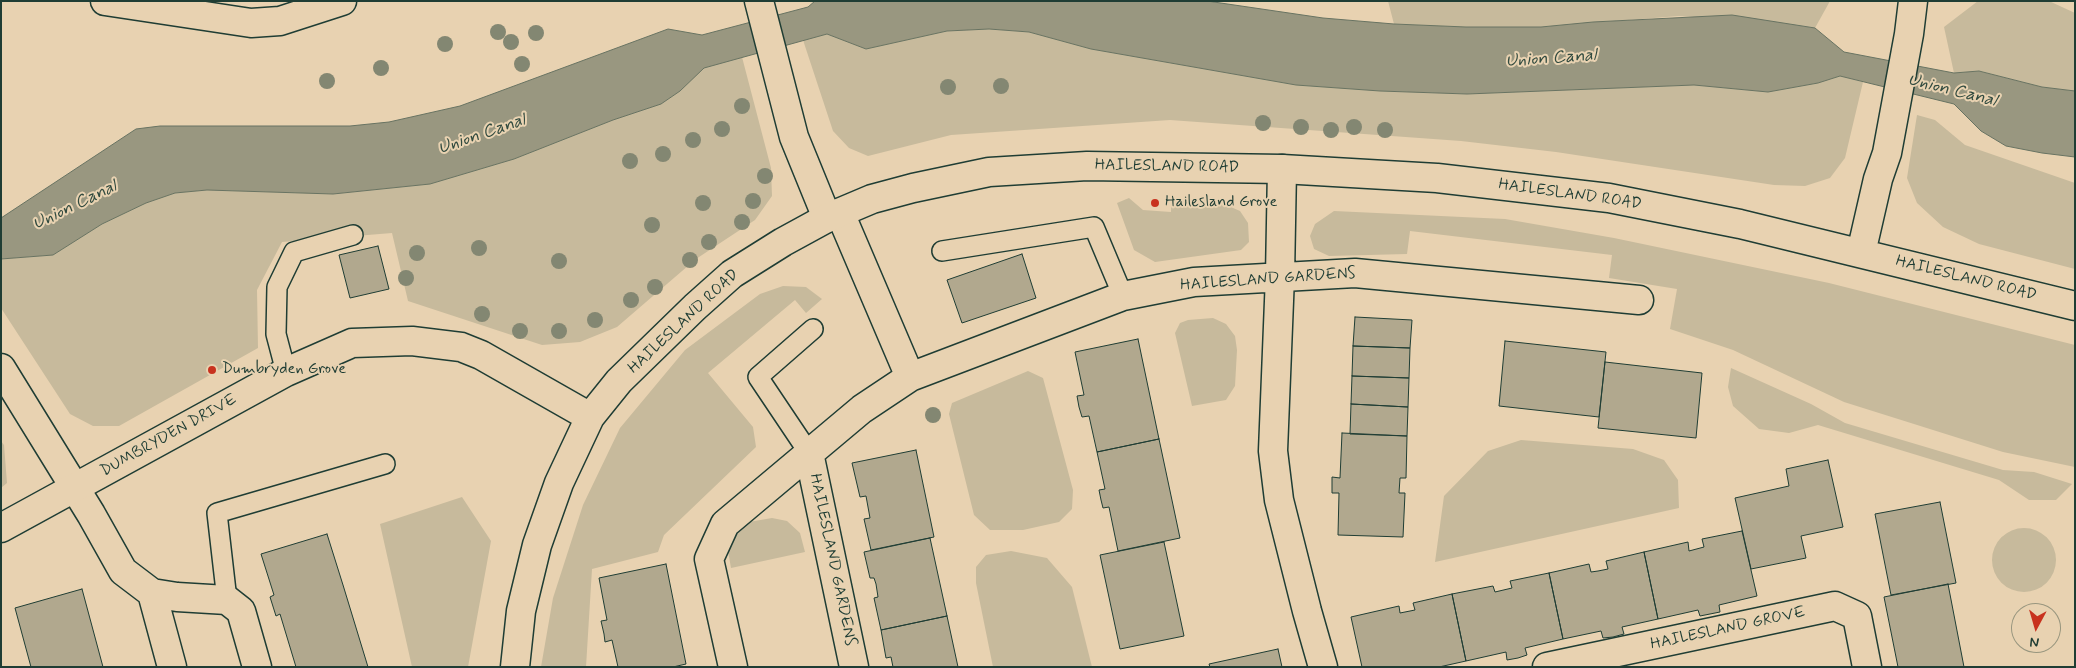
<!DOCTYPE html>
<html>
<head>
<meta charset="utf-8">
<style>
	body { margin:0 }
	#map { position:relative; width:2076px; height:668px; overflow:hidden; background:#e8d2b1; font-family:Mynerve,sans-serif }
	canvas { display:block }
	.frame { position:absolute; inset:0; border:2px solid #1f3d34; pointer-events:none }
	.north { position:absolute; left:2011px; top:603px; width:50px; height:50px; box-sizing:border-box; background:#e8d2b1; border:1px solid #98967f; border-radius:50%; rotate:186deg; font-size:14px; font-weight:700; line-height:20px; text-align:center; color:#1f3d34 }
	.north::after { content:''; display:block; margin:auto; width:18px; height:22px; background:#c8321e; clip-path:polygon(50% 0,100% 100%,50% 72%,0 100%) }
</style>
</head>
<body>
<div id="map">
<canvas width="2076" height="668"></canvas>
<div class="frame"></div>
<div class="north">N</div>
</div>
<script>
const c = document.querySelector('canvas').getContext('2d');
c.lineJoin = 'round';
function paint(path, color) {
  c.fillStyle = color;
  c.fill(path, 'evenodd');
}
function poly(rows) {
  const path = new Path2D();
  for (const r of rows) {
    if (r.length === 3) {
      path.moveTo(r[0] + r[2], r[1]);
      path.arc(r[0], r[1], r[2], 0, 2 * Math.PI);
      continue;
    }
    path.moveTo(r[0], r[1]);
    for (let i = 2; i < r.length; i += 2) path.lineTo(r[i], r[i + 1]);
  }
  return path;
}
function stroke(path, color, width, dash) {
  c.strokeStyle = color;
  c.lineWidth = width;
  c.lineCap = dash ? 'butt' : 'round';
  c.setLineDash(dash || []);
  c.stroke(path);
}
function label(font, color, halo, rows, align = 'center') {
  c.font = font + ' Mynerve,sans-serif';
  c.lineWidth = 4;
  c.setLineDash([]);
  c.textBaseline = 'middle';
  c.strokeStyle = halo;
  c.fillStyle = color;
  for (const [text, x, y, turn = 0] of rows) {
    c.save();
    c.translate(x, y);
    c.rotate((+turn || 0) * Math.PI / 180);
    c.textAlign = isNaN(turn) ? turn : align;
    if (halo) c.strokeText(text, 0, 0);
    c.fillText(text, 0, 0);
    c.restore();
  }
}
const green = poly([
	[1388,1,1830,1,1815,28,1778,23,1679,16,1541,27,1466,27,1394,24],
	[1978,1,2049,1,2075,13,2075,91,2042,87,1980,71,1954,73,1944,27],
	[989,29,1029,32,1091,49,1296,85,1380,91,1467,94,1694,85,1768,92,1818,83,1840,76,1863,82,1845,158,1830,178,1805,186,1774,185,1556,152,1461,141,1170,120,951,135,868,156,849,148,833,131,803,40,827,34,866,49,947,31],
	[742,57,771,168,772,196,755,220,696,259,617,327,580,342,542,345,408,301,392,233,282,242,257,290,258,348,119,426,93,426,70,414,1,308,1,259,53,255,102,224,146,203,175,193,207,190,333,194,430,184,514,159,613,120,661,104,680,91,703,68],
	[1917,115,1935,120,1965,145,2075,183,2075,269,1979,244,1943,227,1917,203,1907,178],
	[1129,198,1143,210,1171,212,1171,199,1217,201,1240,211,1248,223,1249,242,1241,250,1155,262,1134,250,1117,203],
	[1334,211,1505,219,1614,238,1829,283,2075,345,2075,467,2003,452,1844,402,1733,350,1670,329,1677,289,1609,278,1612,255,1410,231,1407,254,1329,256,1314,249,1310,236,1315,224],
	[783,286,806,287,822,299,806,313,795,300,708,373,753,427,756,447,664,535,658,552,592,569,586,667,541,667,553,598,583,505,620,428,685,350,760,294],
	[1213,318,1226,324,1235,336,1237,350,1235,386,1226,400,1192,406,1175,333,1180,323,1188,320],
	[1731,368,1811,404,1845,423,2003,470,2034,472,2072,484,2056,500,2029,500,1999,480,1818,425,1789,433,1759,429,1733,406,1728,387],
	[1028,371,1043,378,1073,490,1072,509,1059,522,1023,530,990,530,974,515,949,414,952,403],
	[1521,440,1633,449,1664,460,1678,480,1679,508,1435,562,1444,496,1488,451],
	[1,441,4,445,7,483,1,488],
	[462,497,491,541,468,667,412,667,380,524],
	[772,518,787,521,800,533,805,552,731,568,728,551,737,534,749,522],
	[2024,560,32],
	[1011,551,1047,558,1072,587,1092,667,993,667,976,583,976,567,986,555]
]);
const water = poly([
	[815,1,1207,1,1323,18,1394,24,1466,27,1541,27,1593,22,1732,15,1815,28,1844,52,1954,73,1979,71,2042,87,2075,91,2075,157,2042,153,2006,146,1981,131,1954,104,1840,76,1818,83,1768,92,1694,85,1467,94,1380,91,1296,85,1091,49,1029,32,989,29,947,31,866,49,827,34,704,68,680,91,661,104,613,120,514,159,430,184,333,194,207,190,175,193,146,203,102,224,53,255,1,259,1,218,136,129,160,126,350,126,389,122,460,106,668,29,702,35,808,7,815,1]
]);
const building = poly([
	[378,246,389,289,350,298,339,255,378,246],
	[1022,254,1036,298,962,323,947,280,1022,254],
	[1355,317,1412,320,1410,348,1353,346,1355,317],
	[1138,339,1159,439,1097,452,1089,416,1082,417,1079,407,1077,396,1084,395,1075,352,1138,339],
	[1505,341,1606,352,1599,417,1499,406,1505,341],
	[1353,346,1410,348,1409,378,1352,376,1353,346],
	[1605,362,1702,373,1696,438,1598,428,1605,362],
	[1352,376,1409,378,1408,407,1351,404,1352,376],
	[1351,404,1408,407,1407,436,1350,434,1351,404],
	[1342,433,1407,436,1406,478,1400,478,1399,493,1405,493,1403,537,1338,535,1339,493,1332,493,1332,477,1340,478,1342,433],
	[1159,439,1180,538,1118,551,1109,507,1103,508,1101,500,1099,490,1105,489,1097,452,1159,439],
	[916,450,934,537,871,550,864,519,870,518,866,496,860,497,852,463,916,450],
	[1828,460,1843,527,1801,536,1806,558,1751,569,1735,498,1789,486,1786,469,1828,460],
	[1940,502,1956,583,1891,595,1875,514,1940,502],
	[1742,531,1757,596,1719,605,1720,612,1700,616,1698,610,1658,619,1644,552,1688,542,1689,551,1704,547,1702,539,1742,531],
	[327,534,343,585,368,667,296,667,280,614,276,616,270,597,274,595,261,554,327,534],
	[930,538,947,616,881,630,874,598,878,597,876,584,874,578,870,578,864,552,930,538],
	[1164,542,1184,636,1120,649,1100,555,1164,542],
	[1644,552,1658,619,1622,627,1624,634,1613,637,1603,638,1601,631,1563,639,1549,573,1589,564,1591,572,1598,571,1608,569,1606,561,1644,552],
	[666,564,686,664,673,667,618,667,612,640,605,642,604,634,601,621,607,620,599,578,666,564],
	[1549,573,1563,639,1525,648,1527,655,1518,658,1507,660,1506,652,1466,661,1452,594,1493,586,1495,592,1512,588,1510,581,1549,573],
	[1948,584,1964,667,1898,667,1884,597,1948,584],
	[82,589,103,667,31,667,15,608,82,589],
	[1452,594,1466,661,1439,667,1362,667,1351,617,1399,606,1400,613,1415,610,1413,603,1452,594],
	[947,616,958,667,893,667,891,657,886,658,881,630,947,616],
	[1278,649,1282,667,1210,667,1209,664,1278,649]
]);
const service = poly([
	[942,251,1094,227,1123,296],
	[286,372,276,334,277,287,294,252,353,235],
	[809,453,758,377,813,329],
	[227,600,217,513,385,464]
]);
const minor = poly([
	[105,1,251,23,280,21,342,1],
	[759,1,794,137,827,218],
	[1282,169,1280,276,1273,451,1279,500,1307,611,1323,667],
	[840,213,910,377],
	[1,368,91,514,123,571,152,593,177,597,227,600,241,611,257,667],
	[809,453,854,667],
	[152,593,172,667],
	[733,667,709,559,725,524,862,409,910,377,1123,296,1194,282,1355,273,1639,300],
	[1547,667,1835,606,1857,616,1867,667]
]);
const tertiary = poly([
	[1861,253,1878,179,1887,153,1909,34,1913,1],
	[1,528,286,372,352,343,412,341,461,347,481,355,590,417],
	[515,667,521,611,537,545,559,483,590,417,619,381,695,307,732,274,783,242,827,218,872,199,913,188,989,172,1087,166,1282,169,1437,178,1609,198,1740,224,2075,306]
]);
const trees = [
	[498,32],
	[536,33],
	[511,42],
	[445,44],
	[522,64],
	[381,68],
	[327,81],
	[1001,86],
	[948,87],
	[742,106],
	[1263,123],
	[1301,127],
	[1354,127],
	[722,129],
	[1331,130],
	[1385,130],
	[693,140],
	[663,154],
	[630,161],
	[765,176],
	[753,201],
	[703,203],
	[742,222],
	[652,225],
	[709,242],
	[479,248],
	[417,253],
	[690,260],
	[559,261],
	[406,278],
	[655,287],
	[631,300],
	[482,314],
	[595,320],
	[520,331],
	[559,331],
	[933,415]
];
const markers = [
	[1155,203,5,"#c8321e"],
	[212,370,5,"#c8321e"]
];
const streetNames = [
	["HAILESLAND ROAD",1167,167,1],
	["HAILESLAND ROAD",1570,195,8],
	["HAILESLAND ROAD",1966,279,14],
	["HAILESLAND GARDENS",1268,280,-4],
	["HAILESLAND ROAD",684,322,-43],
	["DUMBRYDEN DRIVE",169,436,-29],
	["HAILESLAND GARDENS",832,560,78],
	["HAILESLAND GROVE",1728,629,-12]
];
const poiNames = [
	["Hailesland Grove",1165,203],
	["Dumbryden Grove",222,370]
];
const waterNames = [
	["Union Canal",1551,59,-4],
	["Union Canal",1952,91,14],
	["Union Canal",482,135,-19],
	["Union Canal",75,206,-26]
];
paint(green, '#c7ba9c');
paint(water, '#999780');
stroke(water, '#687362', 1);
paint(building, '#b1a88e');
stroke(building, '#1f3d34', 1);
stroke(service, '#1f3d34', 22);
stroke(minor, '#1f3d34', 31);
stroke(tertiary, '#1f3d34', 31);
stroke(service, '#e8d2b1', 19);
stroke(minor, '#e8d2b1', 28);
stroke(tertiary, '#e8d2b1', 28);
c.fillStyle = '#838772';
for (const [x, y] of trees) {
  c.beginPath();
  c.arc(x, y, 8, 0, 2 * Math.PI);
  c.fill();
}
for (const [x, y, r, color] of markers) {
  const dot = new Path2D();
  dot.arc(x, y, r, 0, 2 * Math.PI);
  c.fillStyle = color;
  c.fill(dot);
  stroke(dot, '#e8d2b1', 2);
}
label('16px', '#1f3d34', '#e8d2b1', streetNames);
label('16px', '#1f3d34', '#e8d2b1', poiNames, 'left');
label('italic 18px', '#314a3f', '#e8d2b1', waterNames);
</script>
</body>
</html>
